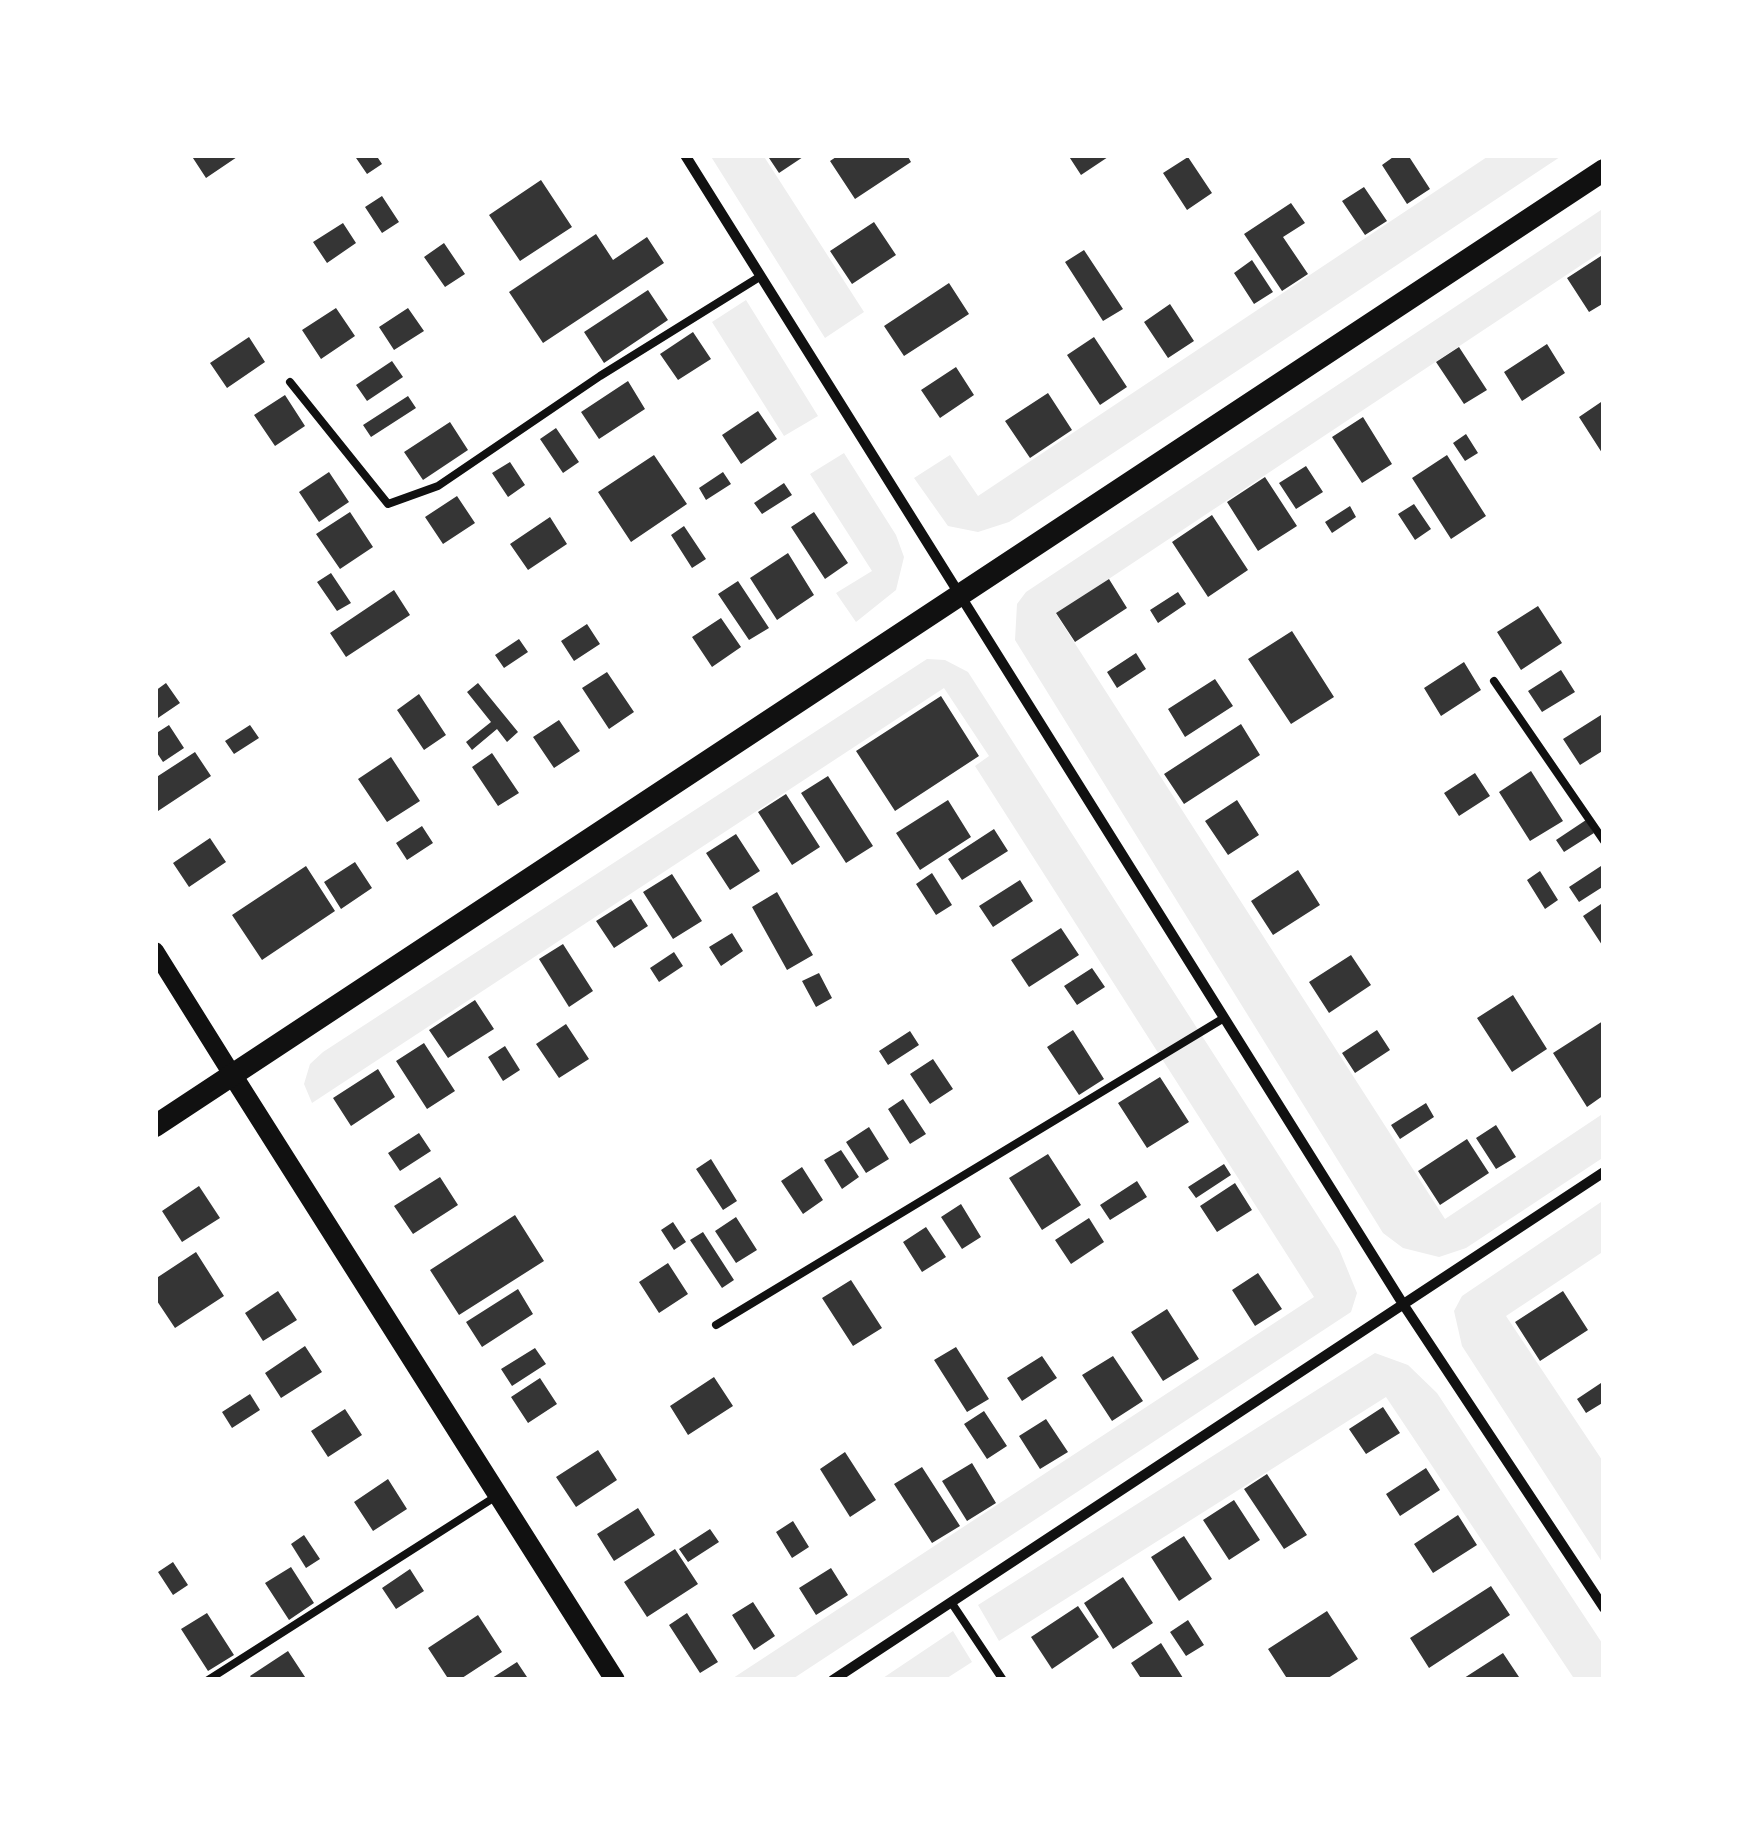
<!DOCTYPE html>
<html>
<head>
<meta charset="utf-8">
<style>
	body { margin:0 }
	#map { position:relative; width:1759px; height:1835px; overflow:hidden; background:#fff; font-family:Mulish,sans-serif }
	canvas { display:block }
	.frame { position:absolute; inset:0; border:158px solid #fff; pointer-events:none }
</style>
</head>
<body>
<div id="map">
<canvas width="1759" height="1835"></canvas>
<div class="frame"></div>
</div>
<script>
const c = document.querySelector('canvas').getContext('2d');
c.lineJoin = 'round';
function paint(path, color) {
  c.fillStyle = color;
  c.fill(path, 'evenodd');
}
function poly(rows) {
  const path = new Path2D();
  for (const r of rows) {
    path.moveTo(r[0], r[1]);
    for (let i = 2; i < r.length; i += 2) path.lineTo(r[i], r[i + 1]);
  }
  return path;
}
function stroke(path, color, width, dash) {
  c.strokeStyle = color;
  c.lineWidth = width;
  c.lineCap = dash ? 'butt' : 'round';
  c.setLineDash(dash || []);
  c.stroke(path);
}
const green = poly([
	[710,155,763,155,864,312,825,338],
	[1490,155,1563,155,1009,522,978,532,948,526,914,478,950,455,978,496],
	[1604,208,1604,250,1056,614,1445,1219,1604,1113,1604,1157,1466,1248,1439,1257,1403,1248,1383,1233,1015,640,1017,604,1026,592],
	[746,300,818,416,784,436,712,322],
	[844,453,896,535,904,557,896,590,856,622,836,593,872,571,810,474],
	[927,659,945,660,968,672,1339,1249,1357,1293,1351,1312,791,1680,730,1680,1314,1297,975,766,989,756,944,688,312,1103,304,1084,310,1064,323,1052],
	[1604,1200,1604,1251,1506,1316,1604,1463,1604,1565,1462,1346,1454,1311,1462,1296],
	[1375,1353,1408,1365,1437,1393,1604,1646,1604,1680,1575,1680,1386,1397,999,1641,978,1605],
	[953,1631,972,1662,944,1680,880,1680]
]);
const building = poly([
	[191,155,240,155,206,178],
	[354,155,376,155,382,164,367,174],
	[767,155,806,155,779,173],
	[839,155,907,155,911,162,855,199,830,161],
	[1068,155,1111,155,1081,175],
	[1396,155,1408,155,1430,189,1407,204,1382,165],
	[1188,157,1212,193,1187,210,1163,173],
	[541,180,572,227,520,261,489,215],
	[1364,187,1387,221,1365,235,1342,201],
	[382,196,399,222,382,233,365,207],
	[1291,203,1305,223,1283,237,1308,274,1282,291,1244,234],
	[874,222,896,255,852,284,830,251],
	[343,223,356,243,327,263,313,242],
	[596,234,613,260,647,237,664,263,543,343,509,292],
	[444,243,465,274,445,287,424,257],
	[1084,250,1123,309,1103,321,1065,262],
	[1604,254,1604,303,1589,312,1567,278],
	[1252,260,1273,292,1254,304,1234,273],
	[949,283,969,314,904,356,884,326],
	[648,290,668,320,604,363,584,332],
	[1170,304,1194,341,1168,358,1144,322],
	[336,308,355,336,321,359,302,330],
	[408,308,424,331,394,350,379,327],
	[693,332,711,359,678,380,660,354],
	[249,337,265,362,227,388,210,363],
	[1094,337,1127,387,1100,405,1067,355],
	[1547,344,1565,373,1522,401,1504,372],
	[1459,347,1487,390,1464,404,1436,362],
	[392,361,403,377,367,401,356,385],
	[956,367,974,395,940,418,921,390],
	[628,381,645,409,599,439,581,412],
	[1048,393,1072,430,1030,458,1005,421],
	[285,395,305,426,275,446,254,415],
	[408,396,416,408,371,437,363,425],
	[1604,400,1604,456,1579,417],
	[758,411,777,439,741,464,722,435],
	[1363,417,1392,464,1362,483,1332,437],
	[450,422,468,450,423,480,404,452],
	[556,428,579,462,563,473,540,439],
	[1466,434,1478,453,1465,461,1453,443],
	[654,455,687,504,631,542,598,492],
	[1447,455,1486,516,1451,539,1412,478],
	[510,462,525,485,508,497,492,473],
	[1306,466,1323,492,1296,509,1279,483],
	[329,472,349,502,319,522,299,492],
	[723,472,731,484,706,500,699,488],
	[1265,477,1297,526,1258,551,1227,502],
	[784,483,792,495,762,514,754,503],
	[457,496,475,523,443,544,425,517],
	[1414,504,1431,529,1415,540,1398,514],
	[1350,506,1356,517,1332,533,1325,522],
	[350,512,373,547,340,569,316,534],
	[814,512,848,563,825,579,791,527],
	[1212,515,1248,570,1208,597,1172,542],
	[550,517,567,544,528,570,510,544],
	[684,526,706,559,692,568,671,535],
	[788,553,814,595,777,620,750,578],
	[331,573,351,603,337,611,317,582],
	[1109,579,1127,608,1075,642,1056,613],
	[738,581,769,628,749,640,718,594],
	[394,590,410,615,346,657,330,633],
	[1178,592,1186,604,1158,623,1150,610],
	[1538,606,1562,643,1521,670,1497,632],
	[721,618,741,647,712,667,692,637],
	[587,624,600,644,574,661,561,641],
	[1292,631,1334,697,1291,724,1248,659],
	[519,639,528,652,504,668,495,655],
	[1136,653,1146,669,1117,688,1107,672],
	[1464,662,1481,690,1441,716,1424,688],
	[1561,670,1575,692,1542,712,1528,691],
	[607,672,634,712,609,729,582,688],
	[1215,679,1233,706,1185,737,1168,709],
	[166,683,180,703,155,720,155,691],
	[478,683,518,732,507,742,497,729,472,750,466,742,491,722,467,692],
	[419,694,446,735,424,750,397,710],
	[941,696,979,756,895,811,856,751],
	[1601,715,1604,750,1580,765,1563,739],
	[559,720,580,751,554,768,533,737],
	[1241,724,1260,755,1184,804,1164,774],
	[169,725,184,748,163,762,155,750,155,734],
	[250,725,259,738,234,754,225,741],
	[195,752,211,776,155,813,155,778],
	[492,753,519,793,498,806,472,767],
	[391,757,420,801,387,822,358,779],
	[1531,771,1563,821,1530,841,1499,792],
	[1475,773,1490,796,1459,816,1444,793],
	[828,776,873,846,846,863,801,793],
	[786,794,820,847,792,865,758,812],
	[948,800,971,837,920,870,896,833],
	[1237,800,1259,835,1228,855,1205,821],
	[1586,820,1594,833,1564,852,1556,840],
	[422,826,433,843,407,860,396,843],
	[994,829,1008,851,962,880,948,859],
	[736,834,760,871,730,890,706,853],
	[210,838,226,862,189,887,173,863],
	[355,862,372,888,341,909,324,882],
	[306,866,335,911,262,960,232,915],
	[1601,866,1604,886,1579,902,1569,887],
	[1298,870,1320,905,1273,935,1251,901],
	[1540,871,1558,900,1545,909,1527,880],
	[932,873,952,905,936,915,916,884],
	[672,874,702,921,673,939,643,892],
	[1020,880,1033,901,993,927,979,906],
	[777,892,813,955,787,970,752,907],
	[631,899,648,926,614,948,596,921],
	[1604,902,1604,948,1583,916],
	[1061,928,1079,955,1029,987,1011,960],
	[732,933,743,951,721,966,709,947],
	[563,944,593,991,569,1007,539,959],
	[674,952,683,966,659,982,650,968],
	[1351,955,1371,985,1329,1013,1309,982],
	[1092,968,1105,987,1077,1005,1064,986],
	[819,973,832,998,816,1007,802,981],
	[1513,995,1547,1049,1512,1072,1477,1018],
	[475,1000,494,1029,448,1058,429,1030],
	[1603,1021,1604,1095,1587,1107,1553,1053],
	[566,1024,589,1059,559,1078,536,1044],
	[1073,1030,1104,1079,1079,1095,1047,1047],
	[1377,1030,1390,1050,1355,1073,1342,1053],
	[910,1031,919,1045,888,1065,879,1051],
	[424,1043,455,1091,427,1109,396,1061],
	[505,1046,520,1070,503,1081,488,1057],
	[933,1059,953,1089,930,1104,910,1074],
	[378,1069,395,1097,351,1126,333,1098],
	[1160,1077,1189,1122,1147,1148,1118,1103],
	[903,1099,926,1134,910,1144,888,1109],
	[1426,1103,1434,1117,1400,1139,1391,1125],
	[1496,1125,1516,1157,1496,1169,1476,1138],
	[869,1127,889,1159,866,1173,846,1142],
	[419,1133,431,1151,400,1171,388,1153],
	[1467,1139,1489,1173,1440,1205,1418,1171],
	[841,1150,859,1177,842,1189,824,1160],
	[1048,1154,1081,1205,1042,1230,1009,1178],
	[711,1159,737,1201,723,1210,696,1169],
	[1224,1164,1231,1175,1196,1198,1188,1187],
	[802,1167,823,1200,803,1214,781,1181],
	[440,1177,458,1205,413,1234,394,1206],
	[1137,1181,1147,1197,1110,1220,1100,1205],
	[1235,1183,1252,1210,1217,1232,1200,1206],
	[199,1186,220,1218,182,1242,162,1211],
	[961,1204,981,1237,962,1249,941,1217],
	[515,1215,544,1261,459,1315,430,1270],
	[736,1217,757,1250,736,1263,715,1231],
	[1089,1218,1104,1242,1071,1264,1055,1240],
	[673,1222,686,1242,674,1250,661,1230],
	[926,1227,946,1257,922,1272,903,1242],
	[703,1232,734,1280,722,1288,690,1240],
	[196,1252,224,1296,175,1328,155,1298,155,1279],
	[668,1263,688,1294,659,1313,639,1282],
	[1258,1273,1282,1309,1255,1326,1232,1290],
	[851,1280,882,1328,853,1346,822,1298],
	[518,1289,533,1314,482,1347,466,1322],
	[278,1291,297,1320,263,1341,245,1313],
	[1563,1291,1588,1330,1540,1361,1515,1322],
	[1167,1309,1199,1359,1163,1381,1131,1332],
	[305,1346,322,1372,281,1398,265,1373],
	[956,1347,989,1399,967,1412,934,1360],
	[535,1348,546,1364,512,1386,501,1369],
	[1042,1356,1057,1378,1022,1401,1007,1378],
	[1113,1356,1143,1401,1112,1421,1082,1375],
	[714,1377,733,1406,688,1435,670,1406],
	[540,1378,557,1404,528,1423,511,1397],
	[1604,1381,1604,1402,1586,1413,1577,1399],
	[250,1394,260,1410,232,1428,222,1412],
	[1383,1407,1400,1433,1366,1454,1349,1429],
	[345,1409,362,1435,328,1457,311,1431],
	[984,1411,1007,1446,987,1459,964,1424],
	[1046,1419,1068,1452,1040,1469,1019,1436],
	[598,1450,617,1480,576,1507,556,1477],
	[845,1452,876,1500,850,1517,820,1469],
	[972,1463,996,1503,967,1521,942,1481],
	[922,1467,960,1526,932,1543,894,1484],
	[1426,1468,1440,1490,1400,1516,1386,1494],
	[1267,1474,1307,1535,1284,1549,1244,1489],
	[388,1479,407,1509,373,1531,354,1502],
	[1234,1500,1260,1540,1229,1560,1203,1520],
	[638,1508,655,1535,614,1561,597,1534],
	[1458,1515,1477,1545,1433,1573,1414,1544],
	[793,1521,809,1547,792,1558,776,1532],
	[710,1529,719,1542,688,1562,679,1549],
	[304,1535,320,1559,306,1568,291,1544],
	[1184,1536,1212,1579,1179,1601,1151,1557],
	[675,1549,698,1584,647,1617,624,1582],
	[173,1562,188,1585,173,1595,158,1572],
	[291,1567,314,1603,289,1620,265,1583],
	[831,1568,848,1595,816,1615,799,1588],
	[410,1569,424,1591,396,1609,382,1588],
	[1123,1577,1153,1623,1113,1649,1084,1603],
	[1491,1586,1510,1615,1429,1668,1410,1638],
	[753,1602,775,1636,754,1650,732,1615],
	[1078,1606,1099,1637,1052,1669,1031,1637],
	[1327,1611,1358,1659,1325,1680,1288,1680,1268,1649],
	[207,1613,234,1655,208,1671,181,1629],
	[687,1613,718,1662,700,1673,669,1625],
	[478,1615,502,1652,459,1680,449,1680,428,1648],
	[1188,1620,1204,1645,1186,1656,1170,1632],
	[1161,1643,1183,1678,1142,1680,1131,1663],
	[288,1651,307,1680,253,1680,250,1676],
	[1503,1653,1521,1680,1461,1680],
	[517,1662,529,1680,489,1680]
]);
const service = poly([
	[290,382,388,504,438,486,600,376,761,276],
	[1494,681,1604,841],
	[716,1325,1224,1018],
	[951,1602,1003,1680],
	[208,1680,495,1497]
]);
const minor = poly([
	[685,155,1403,1304,1604,1608],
	[833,1680,1604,1172]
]);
const tertiary = poly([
	[155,951,233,1076]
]);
const secondary = poly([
	[233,1076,615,1680]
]);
const primary = poly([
	[155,1126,1604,170]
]);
paint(green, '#eee');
paint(building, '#353535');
stroke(service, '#111', 8);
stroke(minor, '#111', 10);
stroke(tertiary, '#111', 18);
stroke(secondary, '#111', 20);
stroke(primary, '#111', 22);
</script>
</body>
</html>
